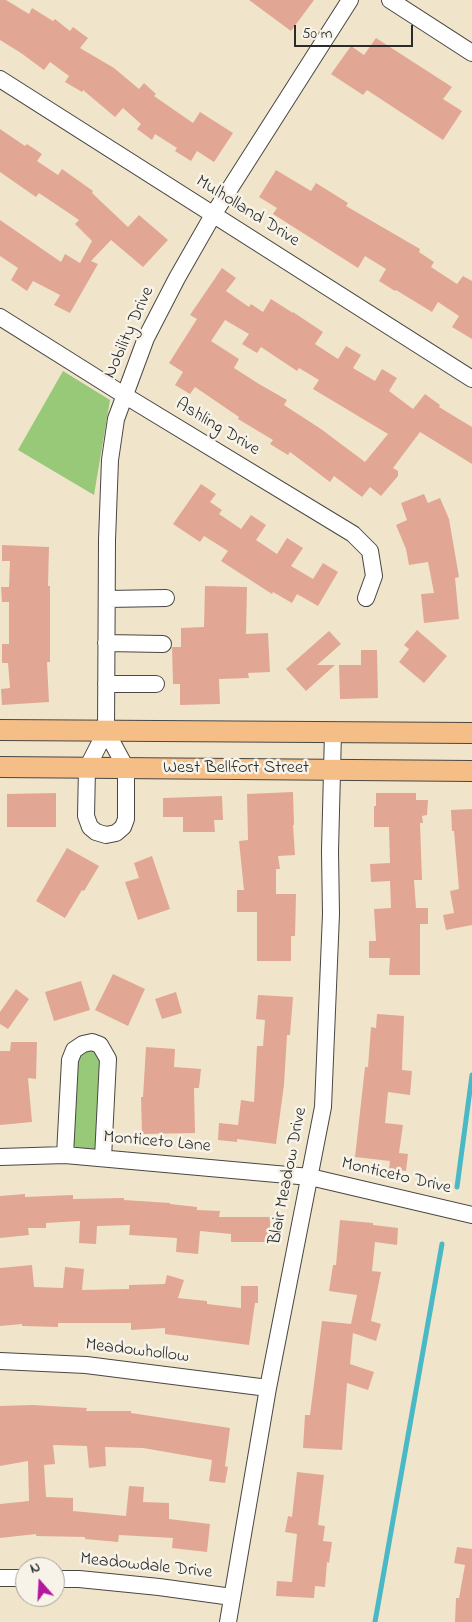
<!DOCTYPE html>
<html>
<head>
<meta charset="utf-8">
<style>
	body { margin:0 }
	#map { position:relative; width:472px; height:1622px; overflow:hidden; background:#f0e5ca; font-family:"Indie Flower",sans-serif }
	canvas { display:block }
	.north { position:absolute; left:15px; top:1557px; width:50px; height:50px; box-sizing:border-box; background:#f7f3e8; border:1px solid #a5a39c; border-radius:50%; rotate:341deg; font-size:14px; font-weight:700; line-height:20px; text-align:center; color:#2b2b2b }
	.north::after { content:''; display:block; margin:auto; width:18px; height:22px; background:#b5179e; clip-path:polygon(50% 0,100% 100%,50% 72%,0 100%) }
	.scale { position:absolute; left:294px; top:25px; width:119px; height:22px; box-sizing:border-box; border:2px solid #2b2b2b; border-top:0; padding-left:6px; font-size:15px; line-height:18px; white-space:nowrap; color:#2b2b2b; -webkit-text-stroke:4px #f7f3e8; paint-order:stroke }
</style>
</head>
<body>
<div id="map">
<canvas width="472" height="1622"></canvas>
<div class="north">N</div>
<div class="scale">50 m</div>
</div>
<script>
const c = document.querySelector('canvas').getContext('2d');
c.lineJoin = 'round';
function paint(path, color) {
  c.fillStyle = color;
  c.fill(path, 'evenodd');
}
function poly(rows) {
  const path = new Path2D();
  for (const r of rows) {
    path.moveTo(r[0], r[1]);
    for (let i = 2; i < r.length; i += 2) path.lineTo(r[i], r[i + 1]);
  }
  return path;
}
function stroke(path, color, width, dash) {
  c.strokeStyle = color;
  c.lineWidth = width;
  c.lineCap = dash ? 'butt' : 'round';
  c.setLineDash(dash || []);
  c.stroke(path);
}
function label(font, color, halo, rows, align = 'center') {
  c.font = font + ' "Indie Flower",sans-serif';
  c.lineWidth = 5;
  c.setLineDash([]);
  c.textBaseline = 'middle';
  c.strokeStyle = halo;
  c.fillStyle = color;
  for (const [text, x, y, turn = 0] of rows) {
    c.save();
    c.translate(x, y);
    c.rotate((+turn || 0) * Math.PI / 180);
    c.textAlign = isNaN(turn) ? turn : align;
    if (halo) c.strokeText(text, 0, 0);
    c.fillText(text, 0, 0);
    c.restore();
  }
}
const green = poly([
	[63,371,110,400,94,495,18,450],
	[84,1046,104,1052,102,1157,67,1153,71,1060]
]);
const stream = poly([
	[457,1187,472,1075],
	[375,1622,442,1244]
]);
const building = poly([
	[0,0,6,0,29,14,32,8,53,21,55,19,70,31,73,27,88,38,80,48,114,68,139,89,144,83,156,94,154,96,193,123,200,112,233,133,214,162,197,151,191,161,175,151,177,148,155,134,152,140,137,129,141,124,123,108,115,117,83,90,82,92,65,82,69,76,50,62,44,70,21,53,0,40],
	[249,0,314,0,291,31],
	[376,38,452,87,443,99,462,111,443,140,367,90,363,95,331,74,351,46,364,55],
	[0,129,25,146,27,144,42,154,37,161,58,175,62,169,93,191,92,193,128,227,139,215,168,240,143,267,111,240,91,261,98,264,70,313,54,305,60,295,33,281,27,291,11,280,18,268,0,256,0,220,61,262,65,254,80,263,92,241,75,224,79,220,39,193,36,197,0,172],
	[276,170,311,191,316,183,348,203,346,206,420,249,419,252,434,262,431,267,457,284,463,276,472,281,472,339,452,327,459,316,438,302,432,312,396,290,395,291,379,281,386,269,365,256,358,268,273,214,277,208,259,197],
	[222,268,236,278,226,291,249,307,251,304,263,312,271,299,293,313,293,312,323,332,315,344,338,359,346,346,361,355,353,368,375,381,382,369,397,378,389,391,413,409,425,394,440,405,439,407,472,427,472,464,420,432,393,468,398,471,398,476,381,496,370,487,362,497,334,476,330,482,290,452,288,455,270,444,273,440,238,419,239,417,195,387,190,394,175,385,183,372,169,363,197,319,190,315],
	[225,320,249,334,242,344,257,353,261,347,297,371,299,368,319,380,313,389,388,434,365,462,321,429,284,405,287,400,259,384,234,368,239,359,211,341],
	[201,484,216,494,210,502,222,510,219,514,241,529,251,515,266,525,256,540,277,554,287,538,303,548,291,566,313,579,323,563,338,572,318,606,297,594,292,603,273,592,272,594,221,561,228,551,204,536,200,542,173,524],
	[424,494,428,503,440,498,449,519,459,577,455,578,459,619,424,623,421,594,434,593,428,562,409,565,406,549,396,525,407,520,401,503],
	[2,545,49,547,48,586,50,586,50,662,47,662,49,702,2,705,1,689,10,688,8,663,2,663,2,644,9,644,9,602,2,602,1,587,9,587,10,561,2,561],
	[205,586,247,587,246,634,268,633,270,672,248,673,249,678,219,679,220,704,180,705,180,684,173,684,172,647,181,647,181,628,204,627],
	[417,630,447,656,424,683,399,662,409,649,404,645],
	[329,631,341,644,317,665,335,665,306,691,286,669],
	[361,650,377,650,378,698,340,699,339,665,361,665],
	[293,792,294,825,293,825,295,855,278,856,280,869,276,869,276,894,296,894,295,936,291,936,291,961,257,961,257,912,237,912,237,890,244,890,239,841,248,840,247,794],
	[56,793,56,827,7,827,7,794],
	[376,793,416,793,416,800,428,800,427,815,422,816,423,823,420,823,422,880,414,880,416,908,428,908,428,924,420,924,420,975,389,975,390,958,369,958,369,941,376,941,374,909,391,908,390,881,371,882,370,864,390,863,389,827,374,827,374,806,376,806],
	[222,796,223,820,214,820,215,832,183,832,183,817,163,817,163,798],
	[472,809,472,925,446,930,443,915,454,913,450,891,459,889,454,831,452,831,451,810],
	[67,848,99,866,84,891,82,890,65,918,36,901],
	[152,856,170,909,138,920,125,882,139,878,134,863],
	[113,974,145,989,128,1026,95,1010],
	[81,981,90,1010,54,1021,45,992],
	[16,989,29,999,8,1029,0,1024,0,1012],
	[176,992,182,1013,162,1019,155,999],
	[258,995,293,997,290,1035,287,1035,284,1085,276,1144,237,1139,237,1142,218,1140,219,1123,238,1125,241,1100,254,1102,257,1046,263,1046,265,1020,256,1019],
	[377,1014,404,1016,402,1070,412,1071,410,1095,388,1092,385,1123,403,1125,399,1153,408,1154,406,1171,389,1169,390,1161,355,1157,365,1067,368,1067,371,1027,376,1028],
	[11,1042,37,1042,36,1079,28,1078,32,1122,0,1125,0,1051,10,1051],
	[146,1047,175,1049,174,1067,201,1069,199,1088,194,1088,195,1133,142,1134,141,1097,143,1097],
	[25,1194,25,1197,73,1195,73,1199,124,1198,124,1200,170,1203,170,1204,197,1207,197,1210,220,1211,219,1217,270,1217,270,1242,231,1242,231,1234,200,1231,198,1254,176,1252,177,1238,129,1235,130,1225,97,1226,96,1244,79,1243,80,1221,46,1223,46,1228,28,1228,29,1235,0,1238,0,1196],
	[340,1220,373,1223,373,1225,398,1228,397,1245,375,1242,372,1271,381,1272,371,1321,381,1324,376,1341,353,1333,350,1364,374,1372,368,1390,347,1383,342,1450,303,1448,305,1415,310,1415,322,1321,351,1324,357,1295,329,1291,333,1265,336,1265],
	[32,1265,34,1287,63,1288,65,1267,84,1269,82,1290,129,1289,129,1285,165,1284,167,1275,184,1280,178,1298,207,1301,207,1304,241,1308,241,1286,258,1286,258,1303,255,1303,249,1345,165,1334,165,1328,131,1330,131,1323,58,1323,58,1327,22,1326,22,1324,0,1326,0,1268],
	[32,1405,87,1408,86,1411,131,1411,131,1413,230,1428,225,1466,228,1467,225,1483,209,1481,212,1460,143,1448,105,1447,106,1466,89,1468,87,1446,53,1445,55,1464,44,1465,46,1497,73,1498,73,1511,126,1516,129,1486,144,1487,143,1502,169,1503,169,1519,210,1524,207,1552,172,1548,173,1538,119,1535,118,1542,85,1539,85,1537,36,1536,36,1534,0,1538,0,1504,29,1501,28,1461,0,1466,0,1406],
	[297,1472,324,1475,318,1525,325,1526,323,1541,332,1542,329,1563,327,1562,325,1587,315,1586,314,1598,276,1596,277,1581,292,1582,297,1534,285,1532,288,1516,292,1517],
	[457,1547,472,1549,472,1622,455,1622,456,1598,459,1598,465,1565,454,1563]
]);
const minor = poly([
	[390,0,472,53],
	[0,79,472,379],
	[0,317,124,395,353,534,370,551,374,576,366,598],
	[107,599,166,598],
	[106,643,163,644],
	[106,684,156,684],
	[106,731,126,768,126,819,123,827,116,833,106,835,96,832,90,827,86,816,87,768,106,731,107,540,110,460,116,419,146,338,177,278,213,215,350,0],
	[65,1155,70,1060,74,1050,83,1044,92,1042,100,1045,108,1059,103,1158],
	[0,1157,65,1155,310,1177,472,1215],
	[0,1361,86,1365,268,1388],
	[0,1578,25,1578],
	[55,1579,79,1579,159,1587,232,1597],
	[228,1622,268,1388,323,1107,331,914,330,851,333,732]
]);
const major = poly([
	[0,730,472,733],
	[0,767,472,771]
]);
const streetNames = [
	["Mulholland Drive",247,212,32],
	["Nobility Drive",130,333,-66],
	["Ashling Drive",217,428,31],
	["West Bellfort Street",236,769],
	["Monticeto Lane",157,1143,5],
	["Blair Meadow Drive",289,1176,-79],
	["Monticeto Drive",396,1177,13],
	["Meadowhollow",137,1352,7],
	["Meadowdale Drive",146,1567,6]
];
paint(green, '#98c979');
stroke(stream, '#4bb8c6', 5);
paint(building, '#e1a794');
stroke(minor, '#494743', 18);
stroke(major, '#494743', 22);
stroke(minor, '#fff', 16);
stroke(major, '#f6be87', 20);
label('18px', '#2b2b2b', '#f7f3e8', streetNames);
</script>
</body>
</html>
